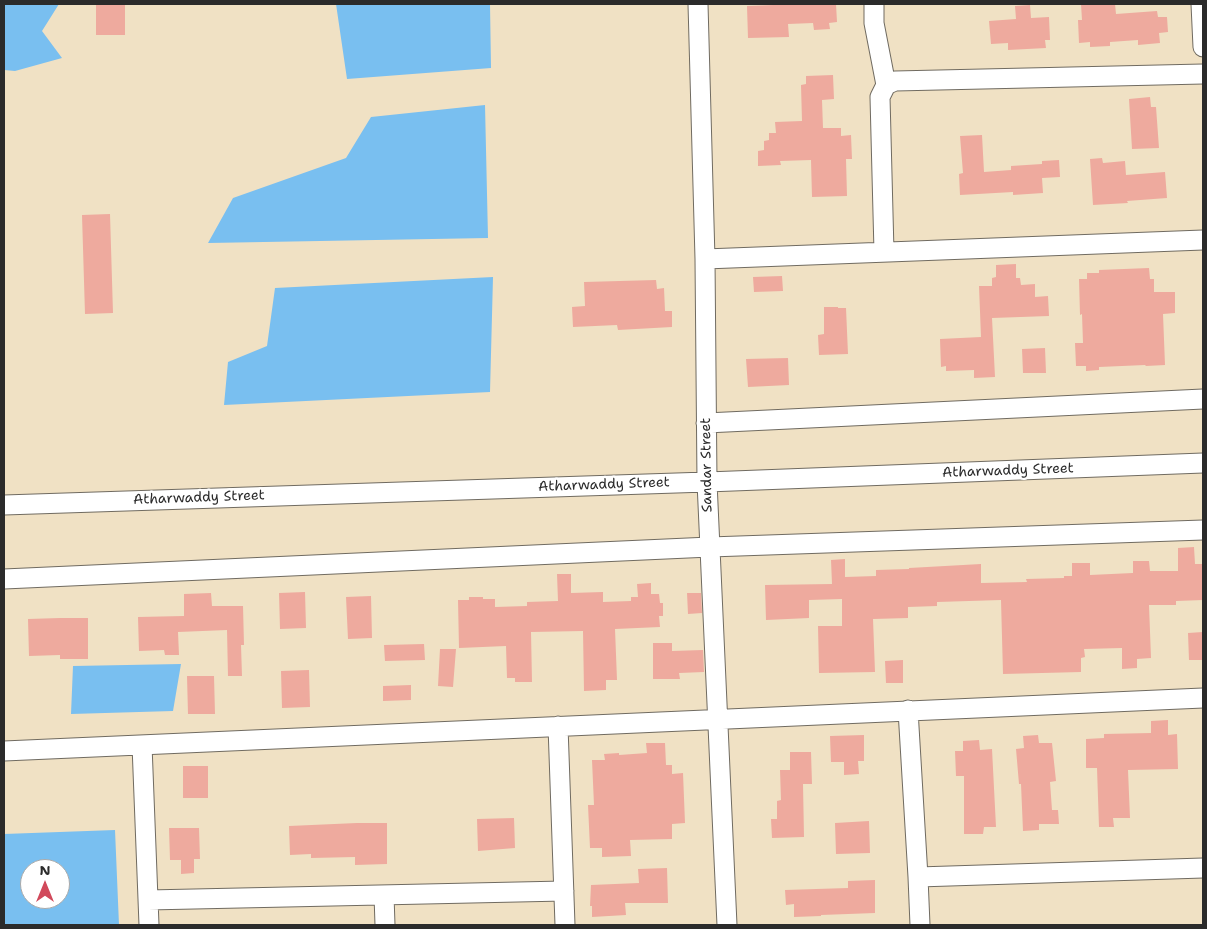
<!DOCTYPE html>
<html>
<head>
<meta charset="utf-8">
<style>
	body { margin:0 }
	#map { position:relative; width:1207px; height:929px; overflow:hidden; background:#f0e1c4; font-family:"Shantell Sans",sans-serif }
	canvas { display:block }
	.frame { position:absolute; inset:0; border:5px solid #2b2b2b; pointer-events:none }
	.north { position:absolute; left:20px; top:859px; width:50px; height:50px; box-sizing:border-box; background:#fff; border:1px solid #aaa; border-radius:50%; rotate:0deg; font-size:14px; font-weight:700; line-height:20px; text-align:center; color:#2b2b2b }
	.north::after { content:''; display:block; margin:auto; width:18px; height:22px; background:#d1495b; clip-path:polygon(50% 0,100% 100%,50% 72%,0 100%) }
</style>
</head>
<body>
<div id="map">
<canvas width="1207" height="929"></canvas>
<div class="frame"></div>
<div class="north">N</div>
</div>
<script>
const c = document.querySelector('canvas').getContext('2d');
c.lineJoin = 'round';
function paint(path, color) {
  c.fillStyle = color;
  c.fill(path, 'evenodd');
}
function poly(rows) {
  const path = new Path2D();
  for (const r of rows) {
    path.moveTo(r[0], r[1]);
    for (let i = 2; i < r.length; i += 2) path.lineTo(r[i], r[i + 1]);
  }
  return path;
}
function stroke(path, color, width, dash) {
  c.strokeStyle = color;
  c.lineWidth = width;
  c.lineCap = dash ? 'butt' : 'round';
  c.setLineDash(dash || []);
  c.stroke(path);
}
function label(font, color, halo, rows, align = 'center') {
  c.font = font + ' "Shantell Sans",sans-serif';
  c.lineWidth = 4.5;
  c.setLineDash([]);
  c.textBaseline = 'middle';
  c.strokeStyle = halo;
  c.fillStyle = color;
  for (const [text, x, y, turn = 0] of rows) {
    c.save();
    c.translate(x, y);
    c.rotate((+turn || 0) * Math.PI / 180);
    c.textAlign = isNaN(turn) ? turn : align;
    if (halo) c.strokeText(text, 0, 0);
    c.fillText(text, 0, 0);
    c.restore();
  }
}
const water = poly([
	[4,4,59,4,42,31,62,58,15,71,4,70],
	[336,4,490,4,491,68,347,79],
	[485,105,488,238,208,243,233,198,346,158,371,117],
	[493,277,490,392,224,405,228,362,267,346,275,288],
	[181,664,173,711,71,714,73,666],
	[115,830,119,925,4,925,4,834],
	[30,869,60,869,60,899,30,899]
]);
const building = poly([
	[96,4,125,4,125,35,96,35],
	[800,4,836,4,837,22,829,23,830,29,814,30,813,23,788,24,789,37,748,38,747,6],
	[1081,4,1115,4,1116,14,1157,11,1158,17,1167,17,1168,32,1159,33,1160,43,1138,45,1138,40,1110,42,1110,46,1090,47,1090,42,1079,43,1078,20,1082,20],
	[1030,5,1031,18,1049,17,1050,40,1045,40,1046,48,1008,50,1008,43,991,44,989,21,1016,19,1015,6],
	[833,75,834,99,822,100,823,128,841,128,841,136,851,135,852,159,846,159,847,196,812,197,811,160,780,161,781,165,758,166,758,151,764,150,764,141,769,140,769,133,776,133,775,122,802,121,801,85,806,84,806,76],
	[1150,97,1151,107,1156,107,1159,148,1132,149,1129,99],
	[982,135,984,172,1011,170,1011,166,1042,164,1042,161,1059,160,1060,177,1042,178,1043,193,1013,195,1013,192,960,195,959,174,963,173,960,136],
	[1102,158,1103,163,1125,161,1126,175,1165,172,1167,198,1127,201,1128,203,1093,205,1090,159],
	[110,214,113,313,85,314,82,215],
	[1016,264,1016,278,1020,278,1021,285,1035,284,1035,297,1048,296,1049,316,992,318,995,377,974,378,974,370,946,371,946,366,941,367,940,339,981,337,979,286,992,286,992,278,996,277,996,265],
	[1149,268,1150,279,1154,279,1154,292,1175,292,1175,313,1163,314,1165,365,1146,366,1145,365,1099,367,1099,370,1086,371,1086,366,1076,366,1075,343,1083,343,1082,314,1080,315,1079,279,1087,279,1087,273,1099,273,1099,270],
	[782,276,783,291,754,292,753,277],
	[656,280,657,289,664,288,665,311,672,311,672,327,618,330,617,325,573,327,572,307,585,306,584,282],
	[824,307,838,307,838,308,846,308,848,354,819,355,818,335,824,334],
	[1045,348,1046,373,1023,373,1022,349],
	[788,358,789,385,748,387,746,359],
	[1194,547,1195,564,1203,564,1203,600,1176,601,1176,605,1149,605,1151,658,1137,659,1137,668,1122,669,1122,648,1084,649,1085,657,1081,658,1081,672,1003,674,1001,600,937,602,937,606,908,607,908,618,873,619,875,672,819,673,818,626,842,626,842,599,809,600,809,618,766,620,765,585,832,584,831,560,845,559,845,577,876,576,876,570,909,569,909,568,981,564,981,583,1027,582,1026,579,1064,578,1064,576,1072,576,1072,563,1090,563,1090,575,1133,573,1133,561,1149,561,1150,571,1178,571,1178,548],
	[557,574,571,574,571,593,603,592,603,602,631,601,631,597,638,597,637,584,651,583,651,594,659,594,660,603,663,603,663,616,659,616,660,627,615,629,617,680,606,680,606,690,584,691,583,631,531,632,532,682,515,682,515,678,507,678,506,646,459,648,458,600,469,600,469,597,483,597,483,599,495,599,495,607,527,606,527,602,558,601],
	[305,592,306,628,280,629,279,593],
	[211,593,212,606,243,606,244,645,241,645,242,676,228,676,227,630,178,632,179,655,165,655,164,650,139,651,138,617,184,616,184,594],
	[687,593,701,593,702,613,688,614],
	[371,596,372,638,348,639,346,597],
	[60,618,88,618,88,659,60,659,60,655,29,656,28,619],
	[1203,632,1203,660,1189,660,1188,633],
	[653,643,672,643,672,651,703,650,704,672,679,673,680,679,653,679],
	[424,644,425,660,385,661,384,645],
	[440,649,456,649,453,687,438,686],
	[903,660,903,683,886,683,885,661],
	[309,670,310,707,282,708,281,671],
	[187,676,214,676,215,714,188,714],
	[411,685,411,700,383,701,383,686],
	[1168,720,1168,735,1177,734,1178,769,1128,770,1130,818,1113,818,1114,827,1099,827,1097,768,1086,768,1086,739,1104,738,1104,734,1151,733,1151,721],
	[864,735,864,761,858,761,859,774,844,775,844,762,831,762,830,736],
	[1038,735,1039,743,1052,743,1056,781,1050,782,1052,810,1058,810,1059,824,1039,824,1039,830,1023,831,1021,784,1019,784,1016,749,1024,748,1023,736],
	[979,740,980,750,992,749,996,827,984,827,983,834,964,834,964,776,956,776,955,751,963,751,963,741],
	[646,743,665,743,666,765,672,765,672,774,683,773,685,823,672,824,672,839,630,840,631,856,602,857,602,848,590,848,588,805,594,805,592,760,605,760,604,754,619,753,619,755,647,753],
	[790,752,811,752,812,784,803,784,804,837,772,838,771,819,777,819,777,801,781,800,780,770,790,770],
	[183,766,208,766,208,798,183,798],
	[514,818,515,848,478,851,477,819],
	[869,821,870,853,836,854,835,823],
	[357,823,387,823,387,864,355,865,355,857,311,858,311,854,290,855,289,826],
	[169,828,199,828,200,859,194,859,194,873,181,874,181,860,170,860],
	[667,868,668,903,625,903,626,915,592,917,592,906,590,906,591,885,639,883,638,869],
	[875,880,875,913,821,915,821,916,794,917,794,904,786,905,785,890,848,888,848,881]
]);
const minor = poly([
	[698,4,705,259,707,482,727,925],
	[874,4,874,23,886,85],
	[1201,4,1203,47],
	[884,252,880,97,886,85,895,81,1203,74],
	[705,259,1203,240],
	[706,423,1203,399],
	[4,505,707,482,1203,463],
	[4,579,710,547,1203,530],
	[908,710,918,877,920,925],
	[558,726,565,925],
	[142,745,149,925],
	[4,751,1203,698],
	[918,877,1203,868],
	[384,895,385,925],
	[148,900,564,891]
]);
const streetNames = [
	["Sandar Street",707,465,-91],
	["Atharwaddy Street",1008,471,-2],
	["Atharwaddy Street",604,485,-2],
	["Atharwaddy Street",199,498,-2]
];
paint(water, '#79bff0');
paint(building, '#eeaa9e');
stroke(minor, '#706b61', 21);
stroke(minor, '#fff', 19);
label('14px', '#2b2b2b', '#fff', streetNames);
</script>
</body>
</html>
